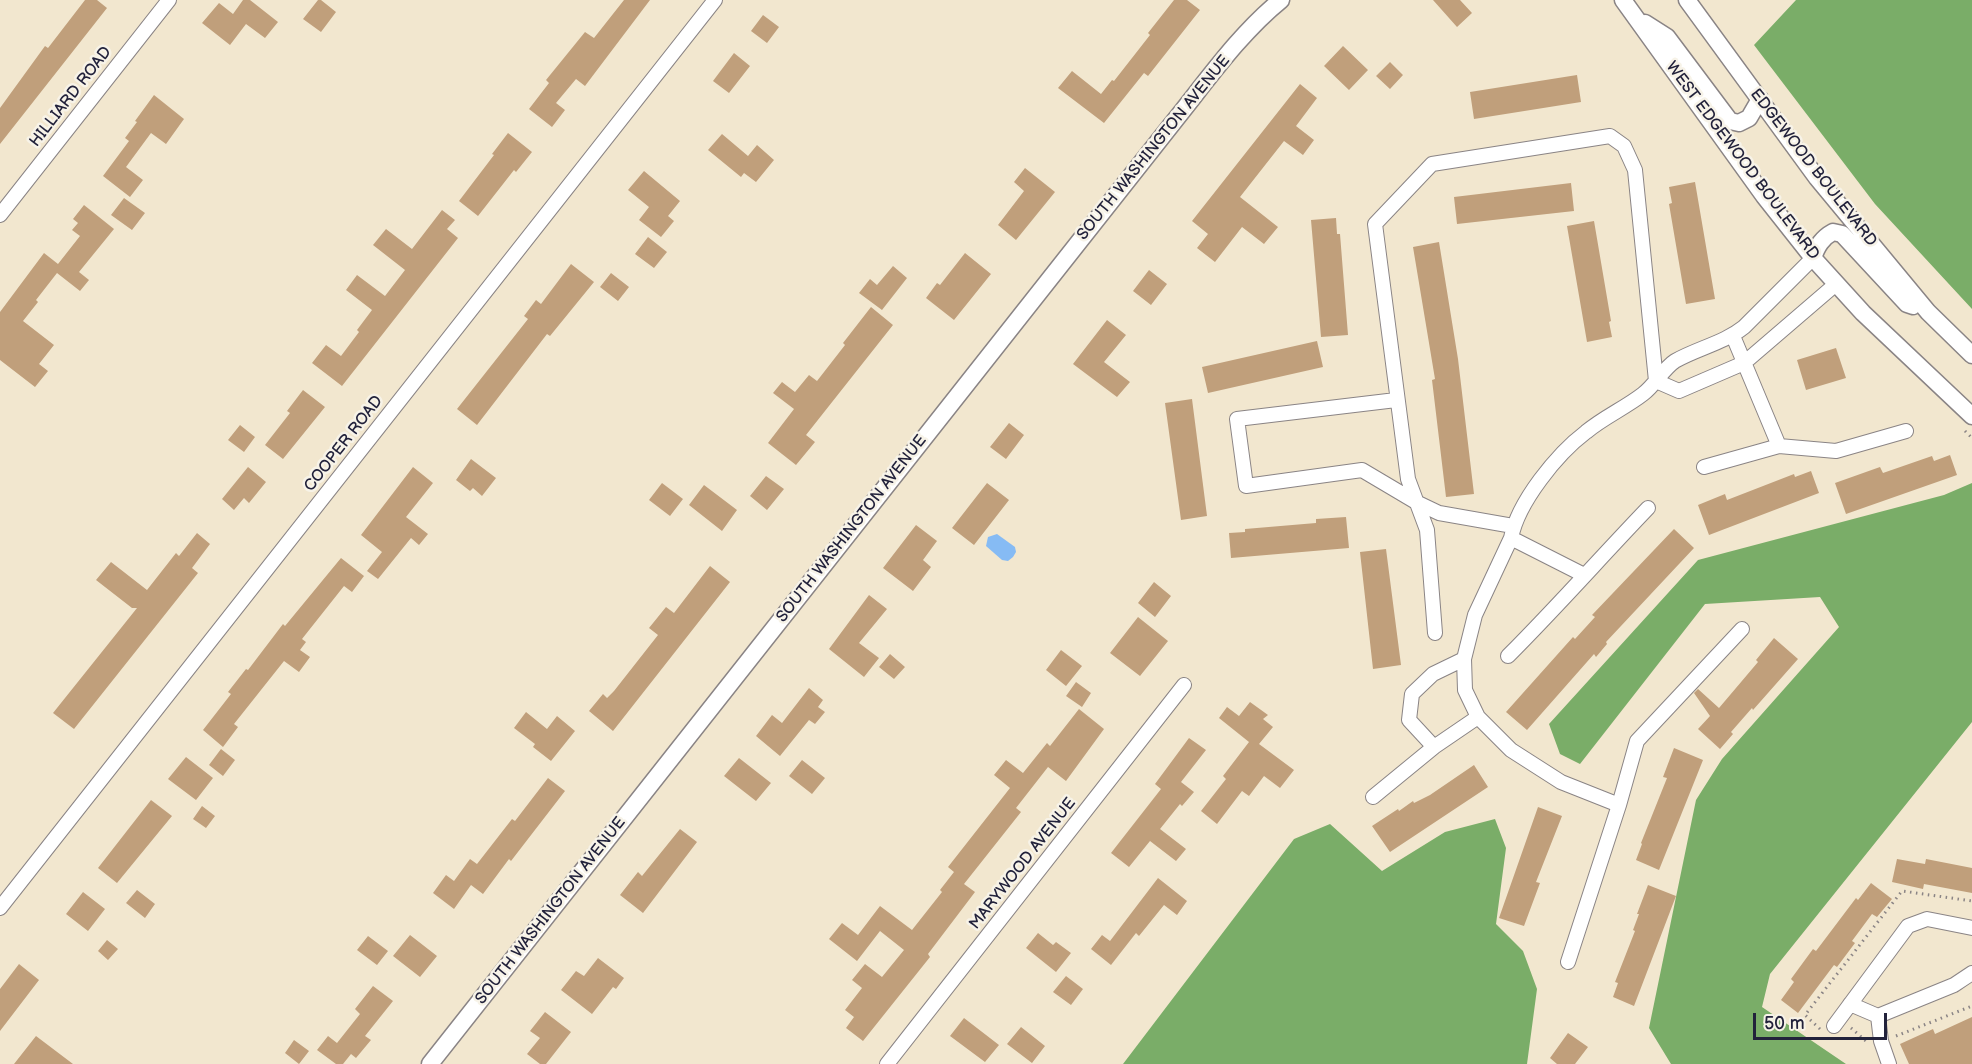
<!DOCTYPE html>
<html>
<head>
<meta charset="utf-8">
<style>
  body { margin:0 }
  #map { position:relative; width:1972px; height:1064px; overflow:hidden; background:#f2e7cf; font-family:"Balsamiq Sans",sans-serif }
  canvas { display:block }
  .scale { position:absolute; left:1753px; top:1013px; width:134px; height:27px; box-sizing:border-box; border:3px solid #22223b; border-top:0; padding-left:8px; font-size:18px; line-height:21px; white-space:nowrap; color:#22223b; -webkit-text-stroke:4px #f7f3e8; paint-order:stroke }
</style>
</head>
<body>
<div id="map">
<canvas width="1972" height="1064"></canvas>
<div class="scale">50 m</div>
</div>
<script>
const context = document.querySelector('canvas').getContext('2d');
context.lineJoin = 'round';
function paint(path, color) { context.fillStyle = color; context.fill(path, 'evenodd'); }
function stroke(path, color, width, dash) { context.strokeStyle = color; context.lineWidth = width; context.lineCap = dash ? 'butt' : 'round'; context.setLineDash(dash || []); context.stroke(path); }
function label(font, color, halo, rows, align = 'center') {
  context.font = font + ' "Balsamiq Sans",sans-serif'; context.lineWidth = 5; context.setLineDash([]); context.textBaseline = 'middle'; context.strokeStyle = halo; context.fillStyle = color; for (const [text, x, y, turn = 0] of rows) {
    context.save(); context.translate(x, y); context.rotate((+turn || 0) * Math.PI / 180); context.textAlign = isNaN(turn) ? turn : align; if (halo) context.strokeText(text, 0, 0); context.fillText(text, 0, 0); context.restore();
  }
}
paint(new Path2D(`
  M1796 0H1972V309L1875 204 1754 45Z
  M1972 483V722L1770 974 1762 1007 1846 1064H1671L1649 1028 1696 800 1722 759 1839 627 1820 597 1705 604 1580 764 1560 754 1549 724 1698 560 1944 495Z
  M1495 819 1506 848 1496 924 1523 951 1537 989 1527 1064H1123L1294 839 1330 824 1382 871 1445 832Z`), '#7aad68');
paint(new Path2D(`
  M997 534 1015 547 1016 552 1013 557 1008 561 1002 560 986 546 988 537Z`), '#86bbf4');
paint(new Path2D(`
  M85 0H97L107 8 0 144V108L45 46 48 48Z
  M243 0H250L278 22 265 38 246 24 230 45 202 23 219 3 233 14Z
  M318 0H321L336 12 321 32 303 19Z
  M624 0H650L585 86 576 79 556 103 565 110 552 127 529 109 549 83 546 80 585 32 594 38Z
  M1174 0H1187L1200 10 1148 76 1144 73 1104 123 1058 88 1072 71 1101 94 1112 80 1114 81 1150 35 1148 33Z
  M1433 0H1460L1472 13 1457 27Z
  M763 15 779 27 767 43 751 31Z
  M1343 46 1368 70 1349 90 1324 66Z
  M734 53 750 66 729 93 713 81Z
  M1390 62 1403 75 1390 89 1376 76Z
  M1577 75 1581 102 1474 119 1470 92Z
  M1300 84 1317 98 1296 126 1314 140 1303 155 1284 141 1240 197 1278 227 1264 244 1242 227 1215 262 1197 248 1208 234 1192 221Z
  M154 95 184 119 166 144 151 133 126 167 143 180 130 197 103 176 129 141 125 138 137 122 135 121Z
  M508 133 532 152 516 172 514 170 478 216 459 201 494 155 492 154Z
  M722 134 748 156 757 145 774 160 756 182 744 173 741 177 708 150Z
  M1025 168 1055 192 1016 240 998 225 1024 191 1014 182Z
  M644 171 680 201 668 216 674 221 661 237 639 220 649 207 628 190Z
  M1695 182 1715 299 1686 304 1669 204 1672 203 1669 187Z
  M1571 183 1574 211 1457 224 1454 197Z
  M124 198 145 213 132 230 111 215Z
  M84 205 114 229 79 272 89 280 80 291 57 273 36 300 38 302 23 321 54 345 39 364 48 371 35 387 0 360V312L44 253 58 264 80 236 72 230 78 223 73 219Z
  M442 210 455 220 447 229 458 238 342 386 312 363 326 345 341 356 359 332 357 330 372 310 346 290 357 275 385 296 405 270 373 245 386 229 412 249Z
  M1336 218 1337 234H1340L1348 335 1321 337 1311 220Z
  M1594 221 1611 321 1609 322 1612 337 1587 342 1567 226Z
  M648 237 667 252 654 268 635 254Z
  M1439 242 1458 359 1474 494 1446 497 1432 380 1435 379 1413 247Z
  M965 253 991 274 954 320 926 298 937 283 940 285Z
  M571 264 594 282 550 336 547 334 477 425 457 409 528 319 524 316 536 300 541 304Z
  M893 266 907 278 882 310 859 293 870 279 877 285Z
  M1149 270 1167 284 1151 305 1133 291Z
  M611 273 629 287 618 301 600 287Z
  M871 307 893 325 806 435 815 442 796 465 768 443 794 409 773 393 782 382 795 392 809 375 817 381 845 345 843 343Z
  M1107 320 1126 335 1104 362 1130 382 1117 397 1073 364Z
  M1317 341 1323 367 1208 393 1202 367Z
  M1836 348 1846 378 1806 390 1797 360Z
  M303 390 325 407 283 459 265 445 290 413 287 411Z
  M1192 399 1207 516 1181 520 1165 403Z
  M1009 423 1024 435 1006 459 990 447Z
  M240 425 255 437 244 452 228 440Z
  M1950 455 1957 475 1846 514 1835 483 1880 467 1883 473 1932 456 1934 461Z
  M471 459 496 478 482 496 473 488 470 491 456 480Z
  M248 467 266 482 249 503 244 498 234 510 222 499Z
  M413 467 433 483 406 517 428 534 419 545 411 538 378 579 367 571 382 552 361 535Z
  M1811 471 1819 493 1709 535 1698 505 1725 494 1727 500 1794 474 1795 477Z
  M766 476 784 489 767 510 750 496Z
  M662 483 683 499 670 516 649 500Z
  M987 483 1009 500 974 545 952 528Z
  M704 485 737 510 722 531 689 505Z
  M1346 517 1349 548 1231 558 1229 533 1245 532V529L1316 523V519Z
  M916 525 937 541 923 560 931 567 913 591 883 568Z
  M1674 529 1694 548 1606 642 1607 644 1596 657 1594 654 1527 730 1506 712 1573 637 1575 639 1595 617 1592 615Z
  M197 533 210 544 192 568 198 573 74 729 53 713 137 608H132L96 580 111 562 147 590 176 553 179 556Z
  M1386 549 1401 665 1373 669 1360 552Z
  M341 558 364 576 352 592 344 586 302 639 306 642 300 650 310 657 299 672 284 661 234 724 238 727 223 747 203 730 231 694 228 692 246 669 248 670 283 624 285 626Z
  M710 566 730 582 613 731 589 711 603 694 607 698 614 691 658 635 649 628 666 607 674 613Z
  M1154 582 1171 596 1155 617 1138 603Z
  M869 595 887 609 859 643 879 658 864 677 829 649Z
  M1138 617 1168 641 1140 676 1110 653Z
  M1774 638 1798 659 1753 710 1752 708 1731 732 1733 734 1720 749 1698 729 1710 716 1694 693 1698 689 1719 708 1758 662 1756 660Z
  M1061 650 1082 666 1066 686 1046 670Z
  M890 654 905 667 894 679 879 667Z
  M1076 682 1091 693 1082 707 1066 696Z
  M809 688 823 700 818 707 825 712 815 724 809 720 780 756 756 736 772 715 782 723Z
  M1250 702 1268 715 1263 719 1273 727 1259 744 1294 770 1280 788 1264 776 1249 796 1242 791 1217 824 1201 811 1226 779 1223 776 1249 742 1219 718 1227 707 1239 716Z
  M1079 709 1104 729 1066 781 1048 767 1016 808 1021 812 964 884 975 892 928 954 930 957 863 1041 846 1028 854 1017 845 1010 862 988 852 980 865 964 882 977 904 950 880 931 857 961 829 939 842 923 858 935 880 906 912 930 942 892 940 890 954 872 948 867 1010 788 994 775 1006 760 1023 773 1047 743 1050 746Z
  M526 712 547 729 557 716 575 731 551 761 533 747 535 744 514 728Z
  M1189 738 1206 750 1181 782 1194 792 1182 806 1180 804 1160 829 1186 849 1176 861 1150 841 1129 867 1111 853 1161 789 1155 784Z
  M1674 748 1703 760 1659 870 1636 860 1642 844 1641 843 1667 778 1663 777Z
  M221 749 235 760 223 776 209 765Z
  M186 757 213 778 196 800 168 779Z
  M739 758 771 783 756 801 724 776Z
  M802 760 825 778 812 794 789 776Z
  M1474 765 1488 787 1390 852 1372 826 1398 809 1399 811 1413 801 1414 803 1430 795Z
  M548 778 565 791 511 861 509 859 483 894 471 885 454 909 433 893 446 875 454 881 470 859 477 864 512 819 515 821Z
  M151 800 172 816 117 883 98 868Z
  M202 806 215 816 206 828 193 819Z
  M1538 807 1562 816 1536 882 1540 883 1524 926 1499 918Z
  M680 829 697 842 643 913 620 895 638 872 642 876Z
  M1897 859 1925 864 1926 859 1972 868V893L1924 884 1923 889 1892 882Z
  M1158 878 1187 901 1177 915 1164 905 1139 936 1136 933 1111 965 1091 949 1102 935 1110 941Z
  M1871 883 1892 899 1877 917 1872 914 1852 941 1855 943 1837 967 1834 965 1798 1013 1781 1000 1794 982 1791 979 1813 949 1816 951 1856 898 1858 900Z
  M1648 885 1676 896 1634 1006 1613 997 1618 983 1615 982 1635 931 1633 930 1639 914H1637Z
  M137 890 155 904 145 918 126 903Z
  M83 892 105 909 88 931 66 914Z
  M1038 933 1053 945 1056 942 1071 953 1056 972 1026 948Z
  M410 935 437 956 420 977 393 956Z
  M368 936 388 951 377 965 357 950Z
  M107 940 118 949 108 960 98 951Z
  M598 958 624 978 616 989 613 987 592 1014 561 990 576 971 584 976Z
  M19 964 39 980 0 1031V989Z
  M1066 976 1083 989 1071 1005 1053 992Z
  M373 986 393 1001 365 1036 371 1040 356 1058 351 1054 343 1064H336L317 1050 328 1036 337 1043 360 1014 355 1009Z
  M545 1012 571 1032 546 1064H540L527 1054 540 1038 530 1031Z
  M1972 1017V1064H1909L1900 1044 1933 1029 1935 1034Z
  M964 1018 999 1045 985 1062 950 1036Z
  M1021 1027 1045 1046 1032 1063 1007 1044Z
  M1568 1033 1588 1047 1575 1064H1557L1550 1058Z
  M36 1036 73 1064H14Z
  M294 1040 309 1051 299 1064 285 1053Z`), '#c09f7b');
const minor = new Path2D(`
  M0 215 169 0
  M1733 336 1779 446
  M1656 381 1679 391 1744 363 1836 284
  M1396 400 1237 419 1246 486 1362 470 1416 502 1439 513 1513 526
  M1704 467 1779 446 1836 451 1906 431
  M1511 538 1584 575
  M1435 633 1427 530 1408 479 1375 224 1432 164 1610 136 1624 146 1635 170 1656 381
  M1508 656C1556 608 1601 557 1648 508
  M1434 747 1409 720 1412 694 1433 674 1464 659
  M1373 797 1434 747 1478 717
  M1619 805 1561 782 1511 750 1478 717 1465 690 1464 659 1475 615 1511 538C1518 502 1557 454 1586 432 1604 417 1625 408 1643 394 1655 385 1663 369 1675 361 1698 348 1724 343 1744 327L1813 258
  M0 908 715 0
  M1568 962 1619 805 1637 741 1742 629
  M1850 1004 1878 1016 1954 985 1972 973
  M1878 1016 1881 1041 1889 1064
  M1834 1026 1908 926 1927 919 1972 928
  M887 1064 1184 685`);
const tertiary = new Path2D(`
  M1623 0 1764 196 1813 258 1863 313 1972 416
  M1687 0 1817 178 1928 312 1972 355
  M1645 23 1667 37 1730 121 1739 123 1749 118 1760 99
  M1813 258C1817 246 1822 238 1833 232L1842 234 1907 304 1913 306
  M430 1064 1172 124C1206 82 1239 34 1281 0`);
stroke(minor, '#8a8485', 16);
stroke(tertiary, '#8a8485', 19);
stroke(new Path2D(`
  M1965 431 1972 438
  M1851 1028 1866 1041
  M1820 1029 1805 1015 1902 891 1972 901
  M1896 1036 1972 1006`), '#8a8485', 3, [1.5, 4.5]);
stroke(minor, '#fff', 14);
stroke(tertiary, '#fff', 16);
label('16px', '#22223b', '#f7f3e8', [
  ["HILLIARD ROAD",71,97,-52],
  ["SOUTH WASHINGTON AVENUE",1154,148,-51],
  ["WEST EDGEWOOD BOULEVARD",1742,161,53],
  ["EDGEWOOD BOULEVARD",1813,168,52],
  ["COOPER ROAD",344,444,-52],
  ["SOUTH WASHINGTON AVENUE",852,529,-52],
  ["MARYWOOD AVENUE",1023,864,-52],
  ["SOUTH WASHINGTON AVENUE",551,911,-52]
]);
</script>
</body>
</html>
